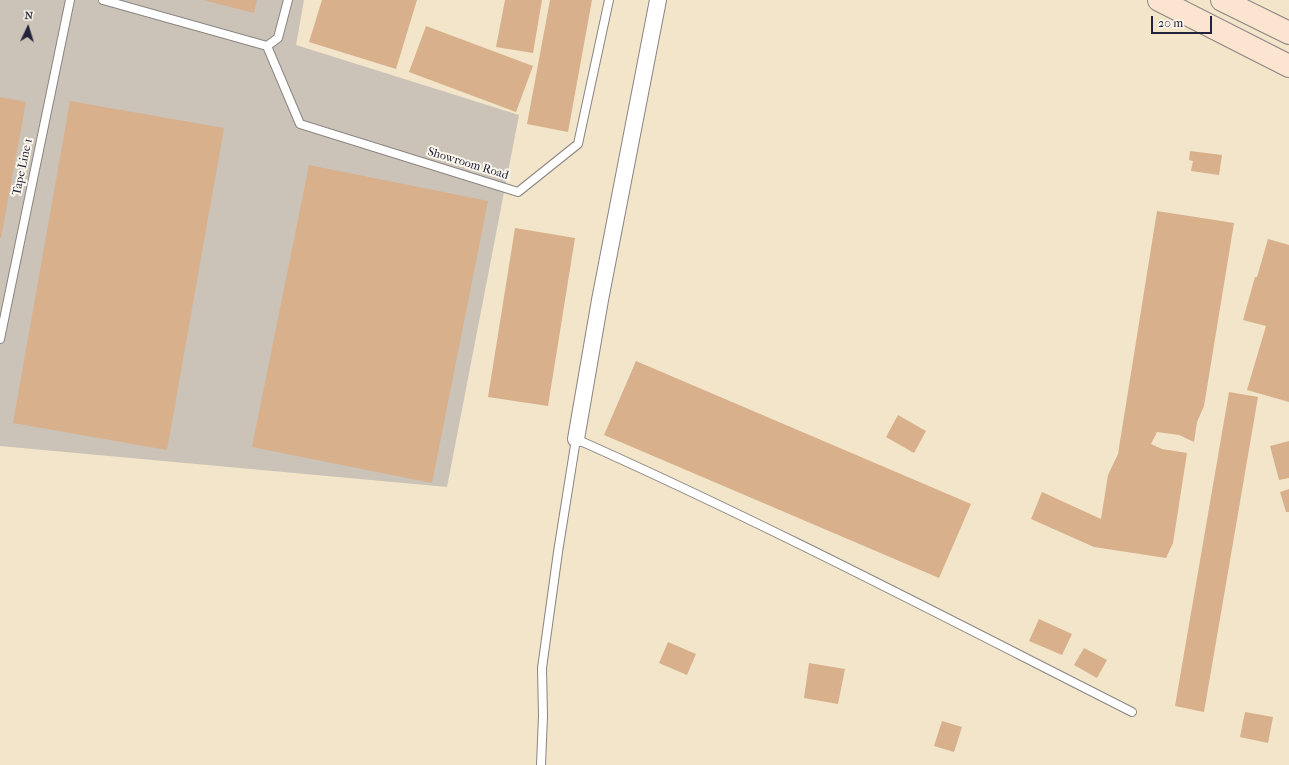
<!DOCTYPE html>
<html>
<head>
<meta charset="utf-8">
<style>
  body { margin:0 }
  #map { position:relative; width:1289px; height:765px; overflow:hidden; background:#f2e5ca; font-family:"IM FELL French Canon",serif }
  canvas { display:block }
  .north { position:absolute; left:8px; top:8px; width:40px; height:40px; -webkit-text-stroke:3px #fbf7ec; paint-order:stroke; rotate:4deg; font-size:11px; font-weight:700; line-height:16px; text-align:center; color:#22223b }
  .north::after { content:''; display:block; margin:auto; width:14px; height:18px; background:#22223b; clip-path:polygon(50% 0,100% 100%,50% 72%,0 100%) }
  .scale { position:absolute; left:1151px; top:16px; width:61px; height:18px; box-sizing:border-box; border:2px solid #22223b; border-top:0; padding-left:5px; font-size:12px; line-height:14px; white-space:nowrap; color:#22223b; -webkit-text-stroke:3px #fbf7ec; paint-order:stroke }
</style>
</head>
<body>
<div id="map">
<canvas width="1289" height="765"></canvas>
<div class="north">N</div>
<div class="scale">20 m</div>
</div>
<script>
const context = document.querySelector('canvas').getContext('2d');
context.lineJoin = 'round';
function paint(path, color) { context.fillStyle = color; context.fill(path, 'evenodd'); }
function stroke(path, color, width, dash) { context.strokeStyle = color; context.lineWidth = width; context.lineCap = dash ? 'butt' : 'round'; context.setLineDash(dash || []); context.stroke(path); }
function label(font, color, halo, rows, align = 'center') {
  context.font = font + ' "IM FELL French Canon",serif'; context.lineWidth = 4; context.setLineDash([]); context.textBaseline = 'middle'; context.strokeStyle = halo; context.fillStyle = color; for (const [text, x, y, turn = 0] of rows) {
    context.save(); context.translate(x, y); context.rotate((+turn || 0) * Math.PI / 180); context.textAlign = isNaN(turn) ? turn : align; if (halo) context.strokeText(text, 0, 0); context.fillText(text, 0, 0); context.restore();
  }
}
paint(new Path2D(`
  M0 0H304L296 45 519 115 447 487 0 446Z`), '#cbc3b8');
paint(new Path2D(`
  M203 0H257L254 13Z
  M322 0H417L396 69 309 42Z
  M505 0H542L533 53 496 47Z
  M550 0H592L568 132 527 124Z
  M426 26 533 66 516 112 409 72Z
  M0 97 26 102 1 238H0Z
  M70 101 224 128 167 450 13 423Z
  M1190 151 1222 155 1219 175 1191 171 1193 161 1189 160Z
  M309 165 488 201 432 483 252 447Z
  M1157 211 1234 223 1204 406 1197 422 1194 442 1179 435 1157 432 1151 444 1162 449 1187 453 1173 543 1166 558 1094 547 1031 519 1042 492 1101 519 1108 475 1118 454Z
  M515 228 575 238 548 406 488 397Z
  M1268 239 1289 245V402L1247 390 1266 326 1243 320 1255 277H1257Z
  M636 361 971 504 939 578 604 435Z
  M1229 392 1258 397 1204 712 1175 706Z
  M898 415 926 431 914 453 886 437Z
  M1289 441V478L1279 480 1270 446Z
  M1289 489V512H1286L1280 492Z
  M1039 619 1072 634 1062 655 1029 641Z
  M668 642 696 654 687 675 659 663Z
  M1084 648 1107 660 1097 678 1074 665Z
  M809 663 845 669 838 704 804 698Z
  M1245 712 1273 717 1268 743 1240 737Z
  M942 721 962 727 954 752 934 746Z`), '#d8b08b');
const service = new Path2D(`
  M103 0 267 46
  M267 46 300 124 518 192 578 144 609 0
  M267 46 278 38 288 0
  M0 339 70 0
  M541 765 543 716 542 668 558 552 576 439C765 523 948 619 1132 712`);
const minor = new Path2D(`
  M576 439 600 300 658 0`);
const secondary = new Path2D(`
  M1159 0 1289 66
  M1222 0 1289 33`);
stroke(service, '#8a8482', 10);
stroke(minor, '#8a8482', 18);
stroke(secondary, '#8a8482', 24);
stroke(service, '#fff', 8);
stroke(minor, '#fff', 16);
stroke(secondary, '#fce5d0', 22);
label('12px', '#22223b', '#fbf7ec', [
  ["Showroom Road",468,164,17],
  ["Tape Line 1",23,167,-78]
]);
</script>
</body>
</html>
